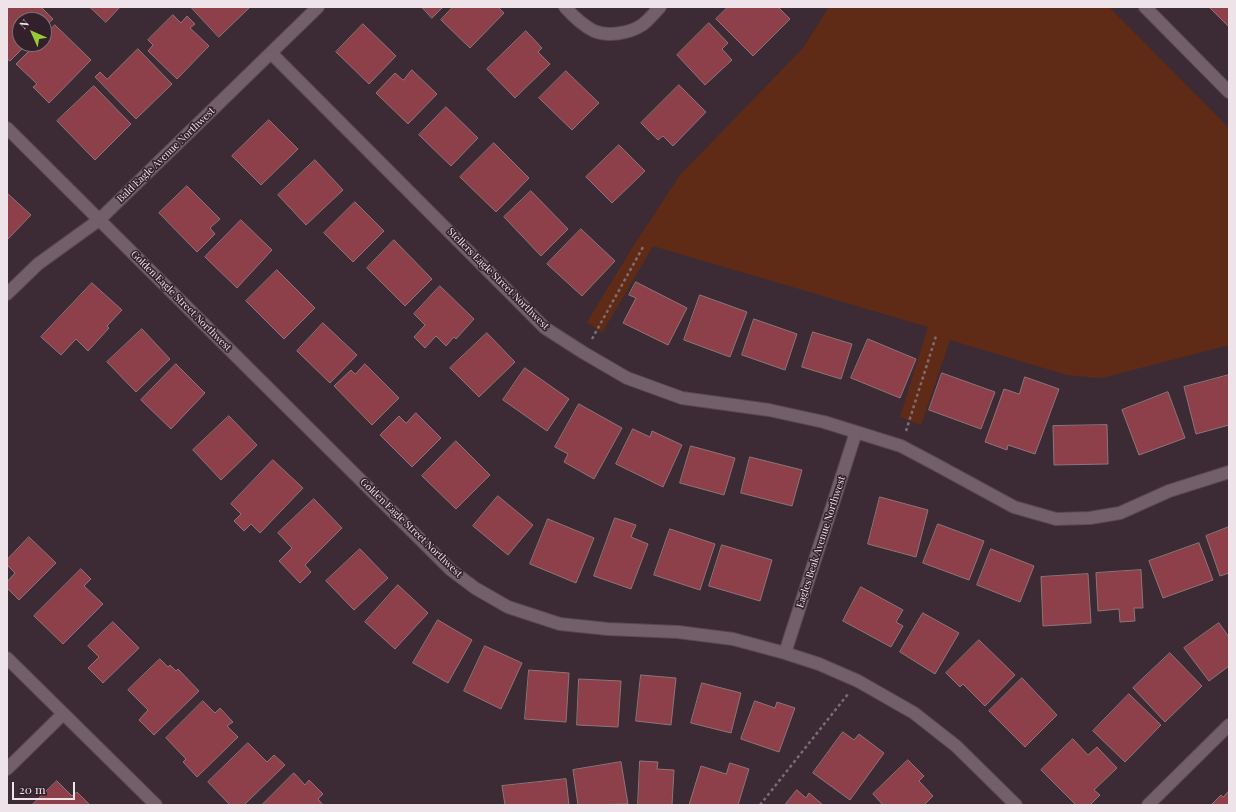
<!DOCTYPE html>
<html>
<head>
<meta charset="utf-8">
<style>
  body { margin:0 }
  #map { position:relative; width:1236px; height:812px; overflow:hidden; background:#3c2b34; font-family:"Playfair Display",serif }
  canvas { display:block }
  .frame { position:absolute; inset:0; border:8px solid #eee3e9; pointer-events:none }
  .north { position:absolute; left:12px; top:12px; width:40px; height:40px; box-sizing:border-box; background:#32212a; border:1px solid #7d6f76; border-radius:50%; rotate:315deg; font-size:11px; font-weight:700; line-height:16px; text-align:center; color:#eee3e9 }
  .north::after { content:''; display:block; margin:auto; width:14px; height:18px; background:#97cc38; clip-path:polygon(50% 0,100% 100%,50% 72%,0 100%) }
  .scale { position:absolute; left:12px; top:782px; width:63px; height:18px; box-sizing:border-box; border:2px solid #eee3e9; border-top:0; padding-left:5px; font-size:12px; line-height:14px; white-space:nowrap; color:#eee3e9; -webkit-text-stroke:3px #32212a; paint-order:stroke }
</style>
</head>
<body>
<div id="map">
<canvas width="1236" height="812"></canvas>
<div class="frame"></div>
<div class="north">N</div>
<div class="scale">20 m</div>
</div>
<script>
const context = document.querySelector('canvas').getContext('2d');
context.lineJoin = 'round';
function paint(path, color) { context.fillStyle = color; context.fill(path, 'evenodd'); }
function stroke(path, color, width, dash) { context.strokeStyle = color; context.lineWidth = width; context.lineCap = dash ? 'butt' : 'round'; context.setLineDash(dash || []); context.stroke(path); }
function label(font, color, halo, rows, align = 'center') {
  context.font = font + ' "Playfair Display",serif'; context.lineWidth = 3; context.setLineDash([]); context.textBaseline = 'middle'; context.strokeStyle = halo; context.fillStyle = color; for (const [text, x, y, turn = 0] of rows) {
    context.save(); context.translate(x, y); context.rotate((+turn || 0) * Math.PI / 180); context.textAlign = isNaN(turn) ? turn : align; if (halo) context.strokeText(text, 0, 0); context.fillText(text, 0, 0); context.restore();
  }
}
paint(new Path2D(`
  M829 7H1109L1229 128V345L1102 378 1067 375 950 340 921 425 900 417 928 327 653 246 602 333 587 322 636 242 680 175 803 48Z`), '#602b16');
const building = new Path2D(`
  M7 7H41L53 19 44 28V20H20V44H27L10 61 7 59Z
  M90 7H120L106 22Z
  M191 7H250L219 37Z
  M422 7H443L432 18Z
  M453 7H498L504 13 470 48 441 20Z
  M728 7H778L790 19 753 56 716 19Z
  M1211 7H1229V27L1210 8Z
  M173 15 181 23 187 16 195 24 190 28 209 46 177 79 148 51 153 45 148 40Z
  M709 23 728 43 722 49 732 60 705 85 677 55Z
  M363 24 396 56 369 84 336 52Z
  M55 25 91 60 49 103 33 87 37 84 16 64 36 44H44V36Z
  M526 31 542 48 538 52 550 64 515 98 487 69Z
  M138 49 172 84 136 119 95 77 100 72 107 79Z
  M412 70 437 94 408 124 376 93 395 73 403 80Z
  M566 71 599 103 572 130 539 98Z
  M679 85 706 112 673 146 663 136 658 140 641 123Z
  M94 86 131 124 95 160 57 121Z
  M446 107 478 138 451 166 419 135Z
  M269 120 298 149 261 185 232 156Z
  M494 143 529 178 496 212 460 177Z
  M619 145 645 171 612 203 586 177Z
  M315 160 343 190 306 225 278 195Z
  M187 186 220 219 210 228 215 234 197 252 159 213Z
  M531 191 568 229 541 256 504 217Z
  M7 193 31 215 7 240Z
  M355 202 384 231 353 262 324 233Z
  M241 220 272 250 237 288 205 257Z
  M581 229 615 261 582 296 547 264Z
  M394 240 432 279 405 306 367 268Z
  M277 270 315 308 284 339 246 301Z
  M636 282 687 308 668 345 623 323 636 298 629 295Z
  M92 283 122 310 107 326 109 328 88 351 76 339 61 355 41 337Z
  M440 286 474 319 456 339 454 337 446 346 436 336 425 348 414 337 425 325 414 314Z
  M700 295 747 312 730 357 684 340Z
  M754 319 797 334 785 370 742 355Z
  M323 323 357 355 330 383 297 351Z
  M142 329 170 359 136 392 107 362Z
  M813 332 852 344 841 379 802 367Z
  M487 333 515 362 479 397 450 368Z
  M868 339 916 359 900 398 851 378Z
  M176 364 205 393 171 429 141 400Z
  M365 364 399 398 372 425 334 386 351 370 355 374Z
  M525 368 569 399 547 431 503 400Z
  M942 373 995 392 981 429 929 410Z
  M1229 375V425L1196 434 1184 387Z
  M1025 377 1059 389 1035 454 1008 445 1007 450 985 442 1004 389 1019 394Z
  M1168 392 1185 438 1139 455 1122 410Z
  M579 404 622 428 594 479 564 462 568 454 555 447Z
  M416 413 441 438 412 467 380 435 399 416 406 423Z
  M229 416 257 445 221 480 193 450Z
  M1107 425 1108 464 1054 465 1053 426Z
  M633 429 650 437 652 431 682 445 663 487 616 464Z
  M456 441 490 475 456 509 422 476Z
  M691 446 735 458 724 495 680 483Z
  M750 457 802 470 792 506 741 493Z
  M273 460 303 488 260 533 251 524 244 531 234 521 241 514 231 504Z
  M498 496 533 525 508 555 473 526Z
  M880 497 928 510 916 557 868 544Z
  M314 499 342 528 305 565 311 572 300 583 279 561 292 548 278 533Z
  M615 518 636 525 631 537 648 544 631 589 594 576Z
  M548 519 594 538 576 583 530 564Z
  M938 524 984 541 969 580 923 563Z
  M1229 527V573L1220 576 1206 536Z
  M670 529 715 544 700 590 654 575Z
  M29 537 56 563 19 600 7 588V582L15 573 7 565V560Z
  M1199 543 1213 580 1163 598 1149 561Z
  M722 545 772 560 760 601 709 586Z
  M360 549 388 578 354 610 326 581Z
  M991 549 1034 566 1020 602 977 585Z
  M81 569 91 579 84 586 103 604 63 644 34 616Z
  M1141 570 1143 608H1134L1135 621 1120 622 1119 609 1098 611 1096 573Z
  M1088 574 1091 623 1043 626 1041 577Z
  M398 585 428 613 395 649 365 622Z
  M861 587 903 610 896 622 903 626 891 647 843 621Z
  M923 613 959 633 935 674 900 652Z
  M438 620 472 640 448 683 413 663Z
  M113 622 139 648 103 683 88 668 99 657 88 646Z
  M1219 623 1229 637V666L1209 681 1184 648Z
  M979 640 1015 675 985 706 963 684 960 687 946 673Z
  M485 646 522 663 501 709 464 691Z
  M1170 653 1202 686 1165 722 1133 688Z
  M160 659 168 667 170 665 176 671 178 669 199 691 154 735 139 720 148 710 128 690Z
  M529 670 569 673 566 722 525 719Z
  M641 675 676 678 671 725 636 721Z
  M1022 678 1057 715 1025 747 989 711Z
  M579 679 621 681 618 727 577 725Z
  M702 683 741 693 731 733 691 723Z
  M1129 694 1161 725 1125 762 1093 731Z
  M203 701 215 713 220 708 233 722 227 726 238 737 197 777 183 762 186 759 166 738Z
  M755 701 775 708 777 702 795 708 779 752 741 739Z
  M843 732 854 740 859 734 884 753 850 800 813 773Z
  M1073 739 1088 755 1097 747 1117 768 1094 790 1100 795 1090 805H1076L1041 770Z
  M248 743 267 762 274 755 285 765 244 805H230L208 782Z
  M908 760 924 776 919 781 933 796 924 805H883L873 794Z
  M640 761 658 762 657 769 674 770 672 805H638Z
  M621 762 628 804 578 805 573 770Z
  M730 763 749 769 738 805H689L701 766 726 774Z
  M294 773 305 785 309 780 323 794 318 799 323 805H262Z
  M566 779 569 805H505L502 786Z
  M57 781 72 796 77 792 90 805H32Z
  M797 790 806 798 809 793 823 805H785Z
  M1229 791V805H1211L1221 795 1223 797Z`);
paint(building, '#8e404a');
stroke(building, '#8d7577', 1);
const minor = new Path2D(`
  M565 7C573 16 582 25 594 31 608 37 630 33 642 25 649 20 654 13 660 7
  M1145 7 1229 92
  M271 53 545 328 584 353 627 378 682 398 769 410 824 422 901 446 935 464 1014 507 1056 519 1090 518 1120 513 1169 491 1229 472
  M7 128 451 570 475 588 508 607 560 624 608 629 678 632 733 639 785 653 819 664 858 681 914 713 956 746 1016 805
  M7 294 38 264 99 220 318 7
  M785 653 856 432
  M7 658 156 805
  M7 769 63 714
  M1148 805 1229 725`);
stroke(minor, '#584951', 14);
stroke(new Path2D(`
  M592 339 643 247
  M906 431 936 336
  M760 805 848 694`), '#7c6d75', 2.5, [3, 3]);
stroke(minor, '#735f69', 12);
label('10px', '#eee3e9', '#32212a', [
  ["Bald Eagle Avenue Northwest",166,155,-44],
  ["Stellers Eagle Street Northwest",498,279,45],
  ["Golden Eagle Street Northwest",181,301,45],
  ["Golden Eagle Street Northwest",411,528,44],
  ["Eagles Beak Avenue Northwest",821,542,-72]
]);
</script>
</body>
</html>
